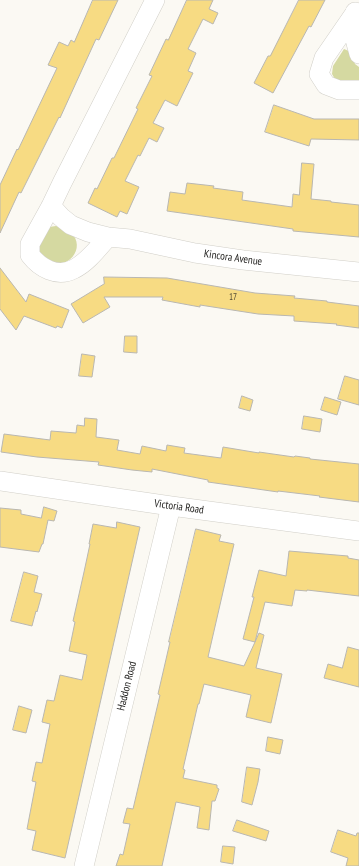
<!DOCTYPE html>
<html>
<head>
<meta charset="utf-8">
<style>
  body { margin:0 }
  canvas { display:block; background:#fbf9f3 }
</style>
</head>
<body>
<canvas width="359" height="866"></canvas>
<script>
const context = document.querySelector('canvas').getContext('2d');
context.lineJoin = 'round';
function paint(path, color) { context.fillStyle = color; context.fill(path, 'evenodd'); }
function stroke(path, color, width, dash) { context.strokeStyle = color; context.lineWidth = width; context.lineCap = dash ? 'butt' : 'round'; context.setLineDash(dash || []); context.stroke(path); }
function label(font, color, halo, rows, align = 'center') {
  context.font = font + ' "PT Sans Narrow",sans-serif'; context.lineWidth = 3.5; context.setLineDash([]); context.textBaseline = 'middle'; context.strokeStyle = halo; context.fillStyle = color; for (const [text, x, y, turn = 0] of rows) {
    context.save(); context.translate(x, y); context.rotate((+turn || 0) * Math.PI / 180); context.textAlign = isNaN(turn) ? turn : align; if (halo) context.strokeText(text, 0, 0); context.fillText(text, 0, 0); context.restore();
  }
}
paint(new Path2D(`
  M344 49 351 52 355 64 359 67V81H336L332 74 333 66Z
  M56 226C83 230 84 259 58 265L39 254V239L49 227Z`), '#d5d9a1');
const building = new Path2D(`
  M93 0H118L99 40 96 39 60 118 59 117 21 193 19 192 0 233V185L17 149 18 150 57 68 48 65 59 42 68 46 71 40 74 42Z
  M187 0H213L209 9 218 13 213 24 203 19 188 49 196 53 188 71 193 73 177 106 165 100 153 123 164 128 157 142 149 138 140 156 138 155 125 181 139 187 127 214 120 211 117 217 88 203 95 188 97 189 112 158H114L138 109 136 108 152 76 149 75 166 39 168 40Z
  M299 0H325L311 27 309 26 273 93 254 83 268 56H270Z
  M274 105 314 119H359V140L311 139 309 146 265 132Z
  M302 163 314 164 311 199 331 201V202L359 205V237L293 231V229L167 211 170 192 185 194 187 183 214 186 213 188 243 192 242 200 292 207 293 194 299 195Z
  M0 268 26 302 29 294 69 310 62 328 57 326 56 328 24 316 16 330 0 309Z
  M104 277 167 278 255 293 295 296 294 298 327 301V302L359 306V328L336 325 337 324 294 321V316L258 314 200 305V307L162 300 163 297H104L110 307 83 323 71 304 104 284Z
  M125 336H137V353L124 352Z
  M82 354 95 356 92 377 79 376Z
  M345 376 359 380V405L338 399Z
  M242 396 253 400 250 411 239 408Z
  M325 397 341 402 337 415 321 410Z
  M304 416 322 419 320 432 302 429Z
  M85 418 97 419 96 437 119 440 117 450 140 454 142 446 166 451 167 445 185 448 184 453 221 458 223 447 259 453V452L294 457 295 456 310 458V459L359 464V502L319 497 320 496 278 491V492L208 482V480L152 469V472L132 470 98 465 99 462 37 457 1 452 4 434 50 440 51 431 76 433 77 425 84 426Z
  M44 507 57 511 54 521 48 520 43 544H42L39 552 0 547V508L21 510V514L41 518Z
  M117 522 140 527 65 858 32 850 36 831 27 829 36 782 32 781 36 762 42 763 50 724 42 722 47 700 54 701 60 675 82 680 87 655 69 651 75 622 73 621 84 572 90 544H89L93 524 116 528Z
  M196 529 221 535 219 541 234 544 208 657 244 666 255 642 243 639 254 597H252L259 570 286 576 289 551 348 556V558L359 560V596L307 590V591L295 590 292 606 265 602 255 642 259 633 264 635 256 668 282 674 271 723 246 717 251 695 204 684 199 704H198L183 769 185 770 183 778 217 785V788L219 789 215 801H212L209 830 197 828 200 807 176 802 162 866H116L120 854 123 855 130 824 123 823 127 808 133 809 160 695 158 694 170 642H169Z
  M24 572 38 576 34 592 42 594 37 612 36 611 32 626 11 621Z
  M348 647 359 650V687L324 678 328 664 342 668Z
  M19 706 32 710 26 733 13 730Z
  M268 737 283 740 280 754 266 751Z
  M247 767 260 769 258 782 252 805 242 802Z
  M237 820 269 831 266 841 233 831Z
  M338 830 356 836 357 833H359V866H346L348 858 331 852Z
  M223 846 235 847 233 864 221 862Z`);
paint(building, '#f7db83');
stroke(building, '#b9b7b1', 1);
const minor = new Path2D(`
  M355 12 353 32 359 54
  M355 13 324 58 319 74 326 85 339 90H359
  M51 206 61 217 71 225 88 232 108 237 130 239 195 253 243 260 359 272
  M108 237C98 248 88 262 74 269 57 278 40 268 30 255V244L51 206 62 183 155 0
  M0 481 171 506 359 531
  M84 866 171 506`);
stroke(minor, '#d1cfc8', 20);
stroke(minor, '#fff', 19);
label('9px', '#554d36', null, [
  ["17",233,297]
]);
label('11px', '#1f1e1c', '#fff', [
  ["Kincora Avenue",233,258,8],
  ["Victoria Road",179,507,8],
  ["Haddon Road",127,686,-76]
]);
</script>
</body>
</html>
